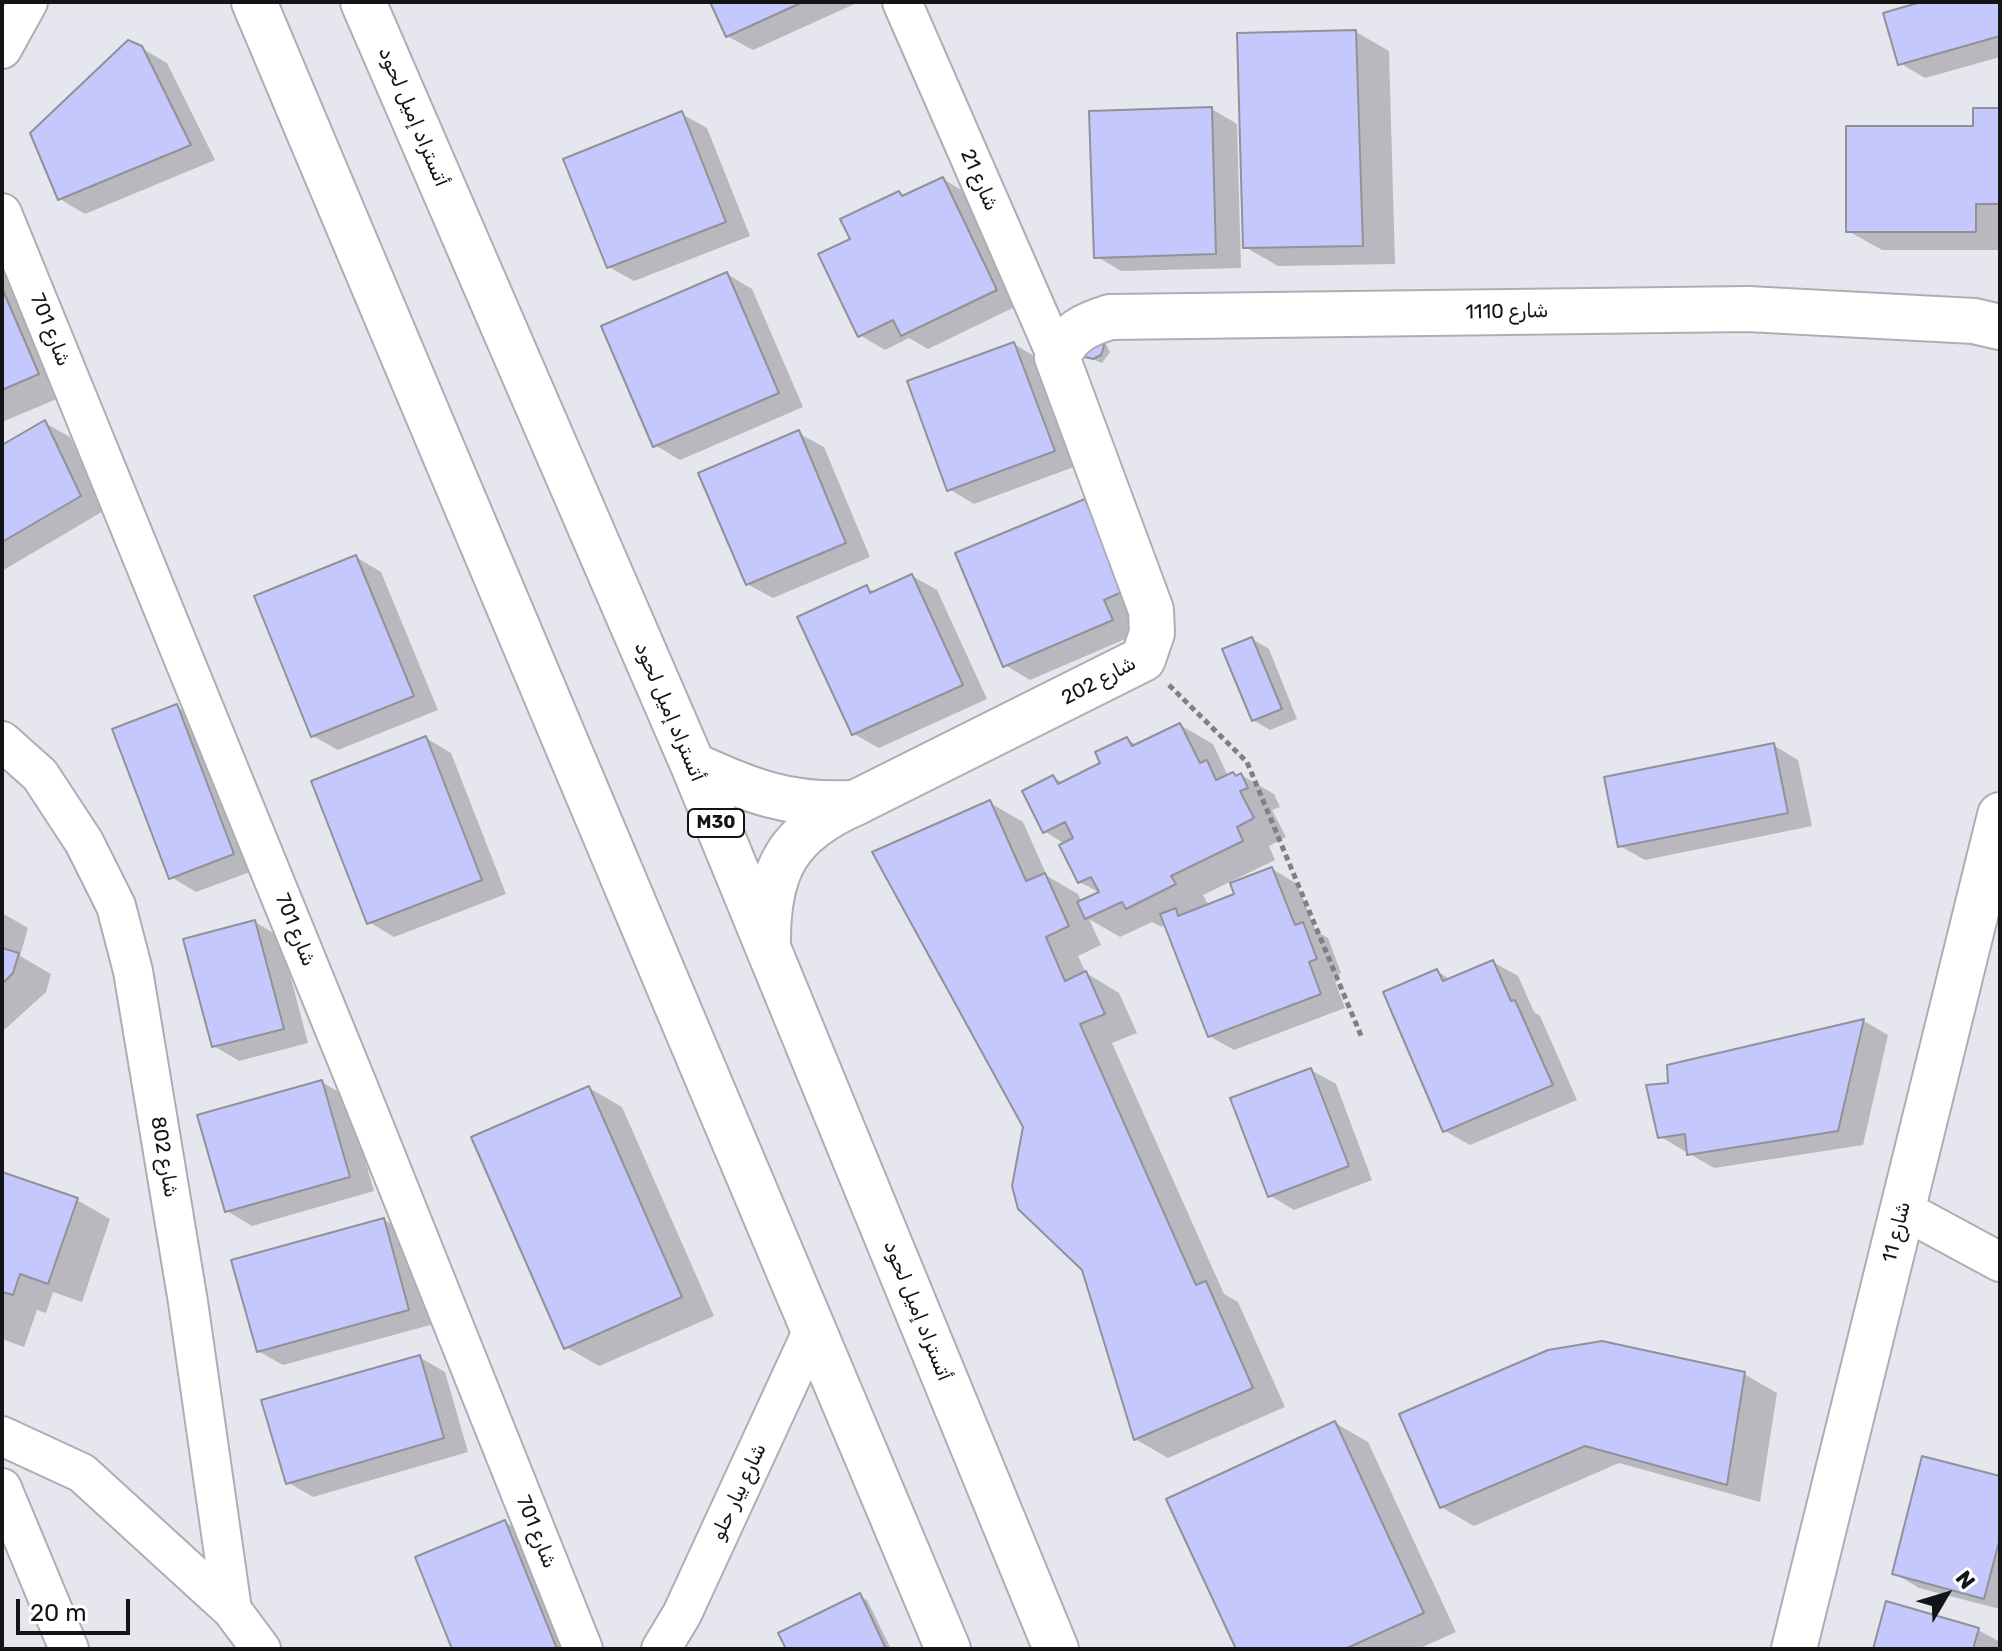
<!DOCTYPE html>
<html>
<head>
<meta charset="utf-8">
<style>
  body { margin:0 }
  #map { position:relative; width:2002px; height:1651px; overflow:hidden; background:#e6e7ee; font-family:Rubik,sans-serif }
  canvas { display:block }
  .frame { position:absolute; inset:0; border:4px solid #131416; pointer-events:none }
  .north { position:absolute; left:1906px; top:1555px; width:80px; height:80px; -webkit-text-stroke:6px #fff; paint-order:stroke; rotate:52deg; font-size:22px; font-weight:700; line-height:32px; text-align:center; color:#131416 }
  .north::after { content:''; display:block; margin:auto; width:28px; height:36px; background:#131416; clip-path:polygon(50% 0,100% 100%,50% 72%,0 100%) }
  .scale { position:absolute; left:16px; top:1599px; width:114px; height:36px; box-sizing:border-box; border:4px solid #131416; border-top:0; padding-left:10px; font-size:24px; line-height:28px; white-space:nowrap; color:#131416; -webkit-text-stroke:6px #fff; paint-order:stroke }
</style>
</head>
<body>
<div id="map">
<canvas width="2002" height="1651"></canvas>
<div class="frame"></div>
<div class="north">N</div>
<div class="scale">20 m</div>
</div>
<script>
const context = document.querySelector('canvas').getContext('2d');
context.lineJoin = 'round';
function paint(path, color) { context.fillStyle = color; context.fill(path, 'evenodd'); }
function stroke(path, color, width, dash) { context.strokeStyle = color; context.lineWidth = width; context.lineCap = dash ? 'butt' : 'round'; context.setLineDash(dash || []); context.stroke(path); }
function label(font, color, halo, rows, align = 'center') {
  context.font = font + ' Rubik,Cairo,sans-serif'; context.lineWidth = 7; context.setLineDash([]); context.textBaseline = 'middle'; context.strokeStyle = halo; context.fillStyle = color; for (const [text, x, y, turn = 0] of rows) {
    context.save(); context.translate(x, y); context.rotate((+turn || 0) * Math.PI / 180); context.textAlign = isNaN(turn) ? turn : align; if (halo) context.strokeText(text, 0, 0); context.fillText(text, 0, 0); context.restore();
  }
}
paint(new Path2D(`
  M712 2H859L753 50 727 36Z
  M1924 2H2000V57L1925 78 1900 63Z
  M1356 32 1389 51 1395 264 1278 266 1245 247Z
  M141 48 167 63 215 160 85 214 60 199Z
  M1212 109 1237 124 1241 268 1121 271 1096 256Z
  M2000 110V250H1882L1848 231Z
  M682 114 707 128 750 236 634 281 609 267Z
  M943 179 968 194 1021 304 928 349 909 338 885 350 860 335 853 240 899 193 906 197Z
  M2 231 71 393 2 422Z
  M727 274 752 289 803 407 680 460 655 445Z
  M1105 342 1110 352 1102 363 1082 355 1078 344Z
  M1014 344 1039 359 1079 465 974 504 949 489Z
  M45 423 70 437 105 510 2 571V448Z
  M798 433 824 447 870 557 773 598 747 584Z
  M1085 501 1110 515 1148 605 1128 614 1137 634 1030 680 1005 665Z
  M356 557 381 572 438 710 338 750 313 736Z
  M912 576 937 590 987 699 879 748 854 734 866 587 876 593Z
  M1252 639 1269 649 1297 719 1270 730 1253 720Z
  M177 707 202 721 258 869 196 892 171 877Z
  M1180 725 1213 744 1227 774 1241 775 1274 794 1280 807 1272 810 1286 837 1269 846 1275 860 1203 895 1209 906 1236 895 1272 869 1297 884 1316 931 1328 938 1341 973 1333 976 1345 1008 1234 1050 1209 1036 1166 924 1161 927 1152 922 1120 937 1089 919 1101 945 1078 956 1086 973 1119 993 1137 1033 1112 1043 1224 1294 1238 1302 1285 1407 1168 1458 1135 1439 1084 1269 1025 1127 990 803 1023 822 1047 876 1078 894 1082 902 1100 893 1080 882 1065 844 1044 831 1053 777 1063 783 1103 764 1127 739 1138 746Z
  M426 738 451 753 506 894 394 937 369 922Z
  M1773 745 1798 760 1812 826 1645 860 1620 846Z
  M2 909V913L28 928 20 956 51 974 46 992 2 1032Z
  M255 922 280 937 308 1043 239 1061 214 1046Z
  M1493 962 1518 976 1534 1012 1540 1016 1577 1100 1470 1145 1445 1131 1437 971 1451 980Z
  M1864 1021 1888 1035 1863 1145 1714 1168 1659 1136 1670 1085 1669 1067Z
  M1311 1070 1336 1084 1372 1180 1294 1210 1269 1195Z
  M322 1082 347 1097 374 1191 252 1226 227 1211Z
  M589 1088 622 1107 714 1316 599 1366 566 1347Z
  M2 1174 77 1200 110 1219 82 1302 53 1292 46 1313 37 1310 24 1347 2 1339Z
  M384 1220 409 1235 434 1324 283 1365 258 1351Z
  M419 1357 445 1372 468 1452 313 1497 287 1482Z
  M1744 1374 1777 1393 1760 1502 1619 1463 1474 1526 1441 1507Z
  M1335 1423 1368 1442 1456 1632 1418 1649H1239Z
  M2000 1478V1609L1919 1588 1894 1573Z
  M505 1522 530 1537 576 1649H454Z
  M860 1596 867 1600 891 1649H789Z
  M1978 1630 2000 1642V1649H1875Z`), '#0003');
const building = new Path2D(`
  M710 2H803L726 37Z
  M1921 2H2000V36L1898 65 1883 13Z
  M1356 30 1363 246 1243 248 1237 33Z
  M128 40 142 46 191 145 58 200 30 133Z
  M1212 107 1216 254 1094 258 1089 111Z
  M1973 108H2000V204H1976V232H1846V126H1973Z
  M682 111 726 222 607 268 563 159Z
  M943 177 997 290 901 336 893 320 858 337 818 254 850 239 840 219 899 191 902 196Z
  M727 272 779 393 653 447 601 326Z
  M2 288 39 374 2 390Z
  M1100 338 1104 346 1101 355 1093 359 1081 356Z
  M1014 342 1055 451 947 491 907 381Z
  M45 420 81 496 2 542V445Z
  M799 430 846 543 746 585 698 473Z
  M1085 499 1124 591 1104 600 1113 620 1003 667 955 553Z
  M356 555 414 696 311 737 254 596Z
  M912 574 963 685 852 735 797 617 867 585 870 593Z
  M1252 637 1282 709 1252 721 1222 649Z
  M177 704 234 854 169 879 112 729Z
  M1180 723 1200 763 1207 760 1216 780 1233 772 1236 776 1241 773 1248 788 1240 791 1254 818 1237 827 1243 841 1171 876 1176 884 1126 909 1122 902 1085 919 1077 902 1099 892 1091 877 1078 883 1059 845 1073 838 1065 822 1043 833 1022 791 1053 775 1058 784 1100 763 1095 752 1127 737 1132 746Z
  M426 736 482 880 367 924 311 781Z
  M1774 743 1788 813 1618 847 1604 777Z
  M990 800 1026 881 1045 873 1069 926 1046 937 1065 981 1086 971 1105 1014 1080 1024 1196 1285 1206 1281 1253 1388 1134 1440 1082 1270 1018 1209 1012 1186 1023 1127 872 852Z
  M1272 867 1295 925 1303 922 1317 959 1309 962 1321 994 1208 1037 1160 914 1176 908 1178 916 1234 894 1230 883Z
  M255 920 284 1029 212 1047 183 939Z
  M2 948 19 953 13 973 2 984Z
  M1493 960 1511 1001 1515 1000 1553 1085 1443 1132 1383 992 1437 969 1443 981Z
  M1864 1019 1838 1131 1687 1155 1685 1134 1658 1138 1646 1085 1668 1083 1667 1065Z
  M1311 1068 1349 1166 1268 1197 1230 1098Z
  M322 1080 350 1177 225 1212 197 1115Z
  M589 1086 682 1297 564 1349 471 1137Z
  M2 1172 78 1198 48 1284 20 1274 13 1295 3 1292 2 1296Z
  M384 1218 409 1310 257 1352 231 1260Z
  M1602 1341 1745 1372 1727 1485 1585 1446 1440 1508 1399 1414 1548 1350Z
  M420 1355 444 1438 286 1484 261 1400Z
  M1335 1421 1424 1613 1345 1649H1236L1166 1499Z
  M1922 1456 2000 1476V1538L1984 1599 1892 1574Z
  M505 1520 557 1649H452L415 1557Z
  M860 1593 886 1649H786L778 1633Z
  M1886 1601 1979 1628 1973 1649H1873Z`);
paint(building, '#c5c8fd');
stroke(building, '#919198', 2);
const street = new Path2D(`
  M902 2 1057 357
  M2 49 28 2
  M2 213 357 1084 583 1649
  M2 741 40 775 84 842 116 906 133 971 188 1302 232 1610
  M1902 1209 2000 1262
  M2 1436 82 1473 232 1610 261 1649
  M2 1488 69 1649
  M661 1649 682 1614 812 1332`);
const secondary = new Path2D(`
  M855 803 1143 659 1152 633 1151 610 1057 357C1070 332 1084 325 1110 317L1748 309 1974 321 2000 327
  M1794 1649 2000 815`);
const highway = new Path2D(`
  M254 2 948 1649
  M363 2 693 765 1056 1649
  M693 765C752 791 786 806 852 803
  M768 940C768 868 789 832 855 803`);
stroke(street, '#adaeb5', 42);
stroke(secondary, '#adaeb5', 48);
stroke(highway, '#adaeb5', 48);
stroke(new Path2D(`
  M1169 685 1247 762 1362 1038`), '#7f8084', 5, [6, 4]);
stroke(street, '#fff', 38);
stroke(secondary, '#fff', 44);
stroke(highway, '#fff', 44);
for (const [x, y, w] of [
  [716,823,56]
]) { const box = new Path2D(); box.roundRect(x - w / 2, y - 14, w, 28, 6); context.fillStyle = '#fff'; context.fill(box); stroke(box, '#131416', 2); }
label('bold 18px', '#131416', null, [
  ["M30",716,823]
]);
label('20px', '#131416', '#fff', [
  ["أتستراد إميل لحود",413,117,67],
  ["شارع 21",979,180,66],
  ["شارع 1110",1507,312,-1],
  ["شارع 701",50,330,68],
  ["شارع 202",1099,681,-28],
  ["أتستراد إميل لحود",669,712,67],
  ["شارع 701",295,930,68],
  ["شارع 802",164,1157,80],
  ["شارع 11",1897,1232,-76],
  ["أتستراد إميل لحود",917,1311,68],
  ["شارع بيار حلو",739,1492,-65],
  ["شارع 701",536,1532,68]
]);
</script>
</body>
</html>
